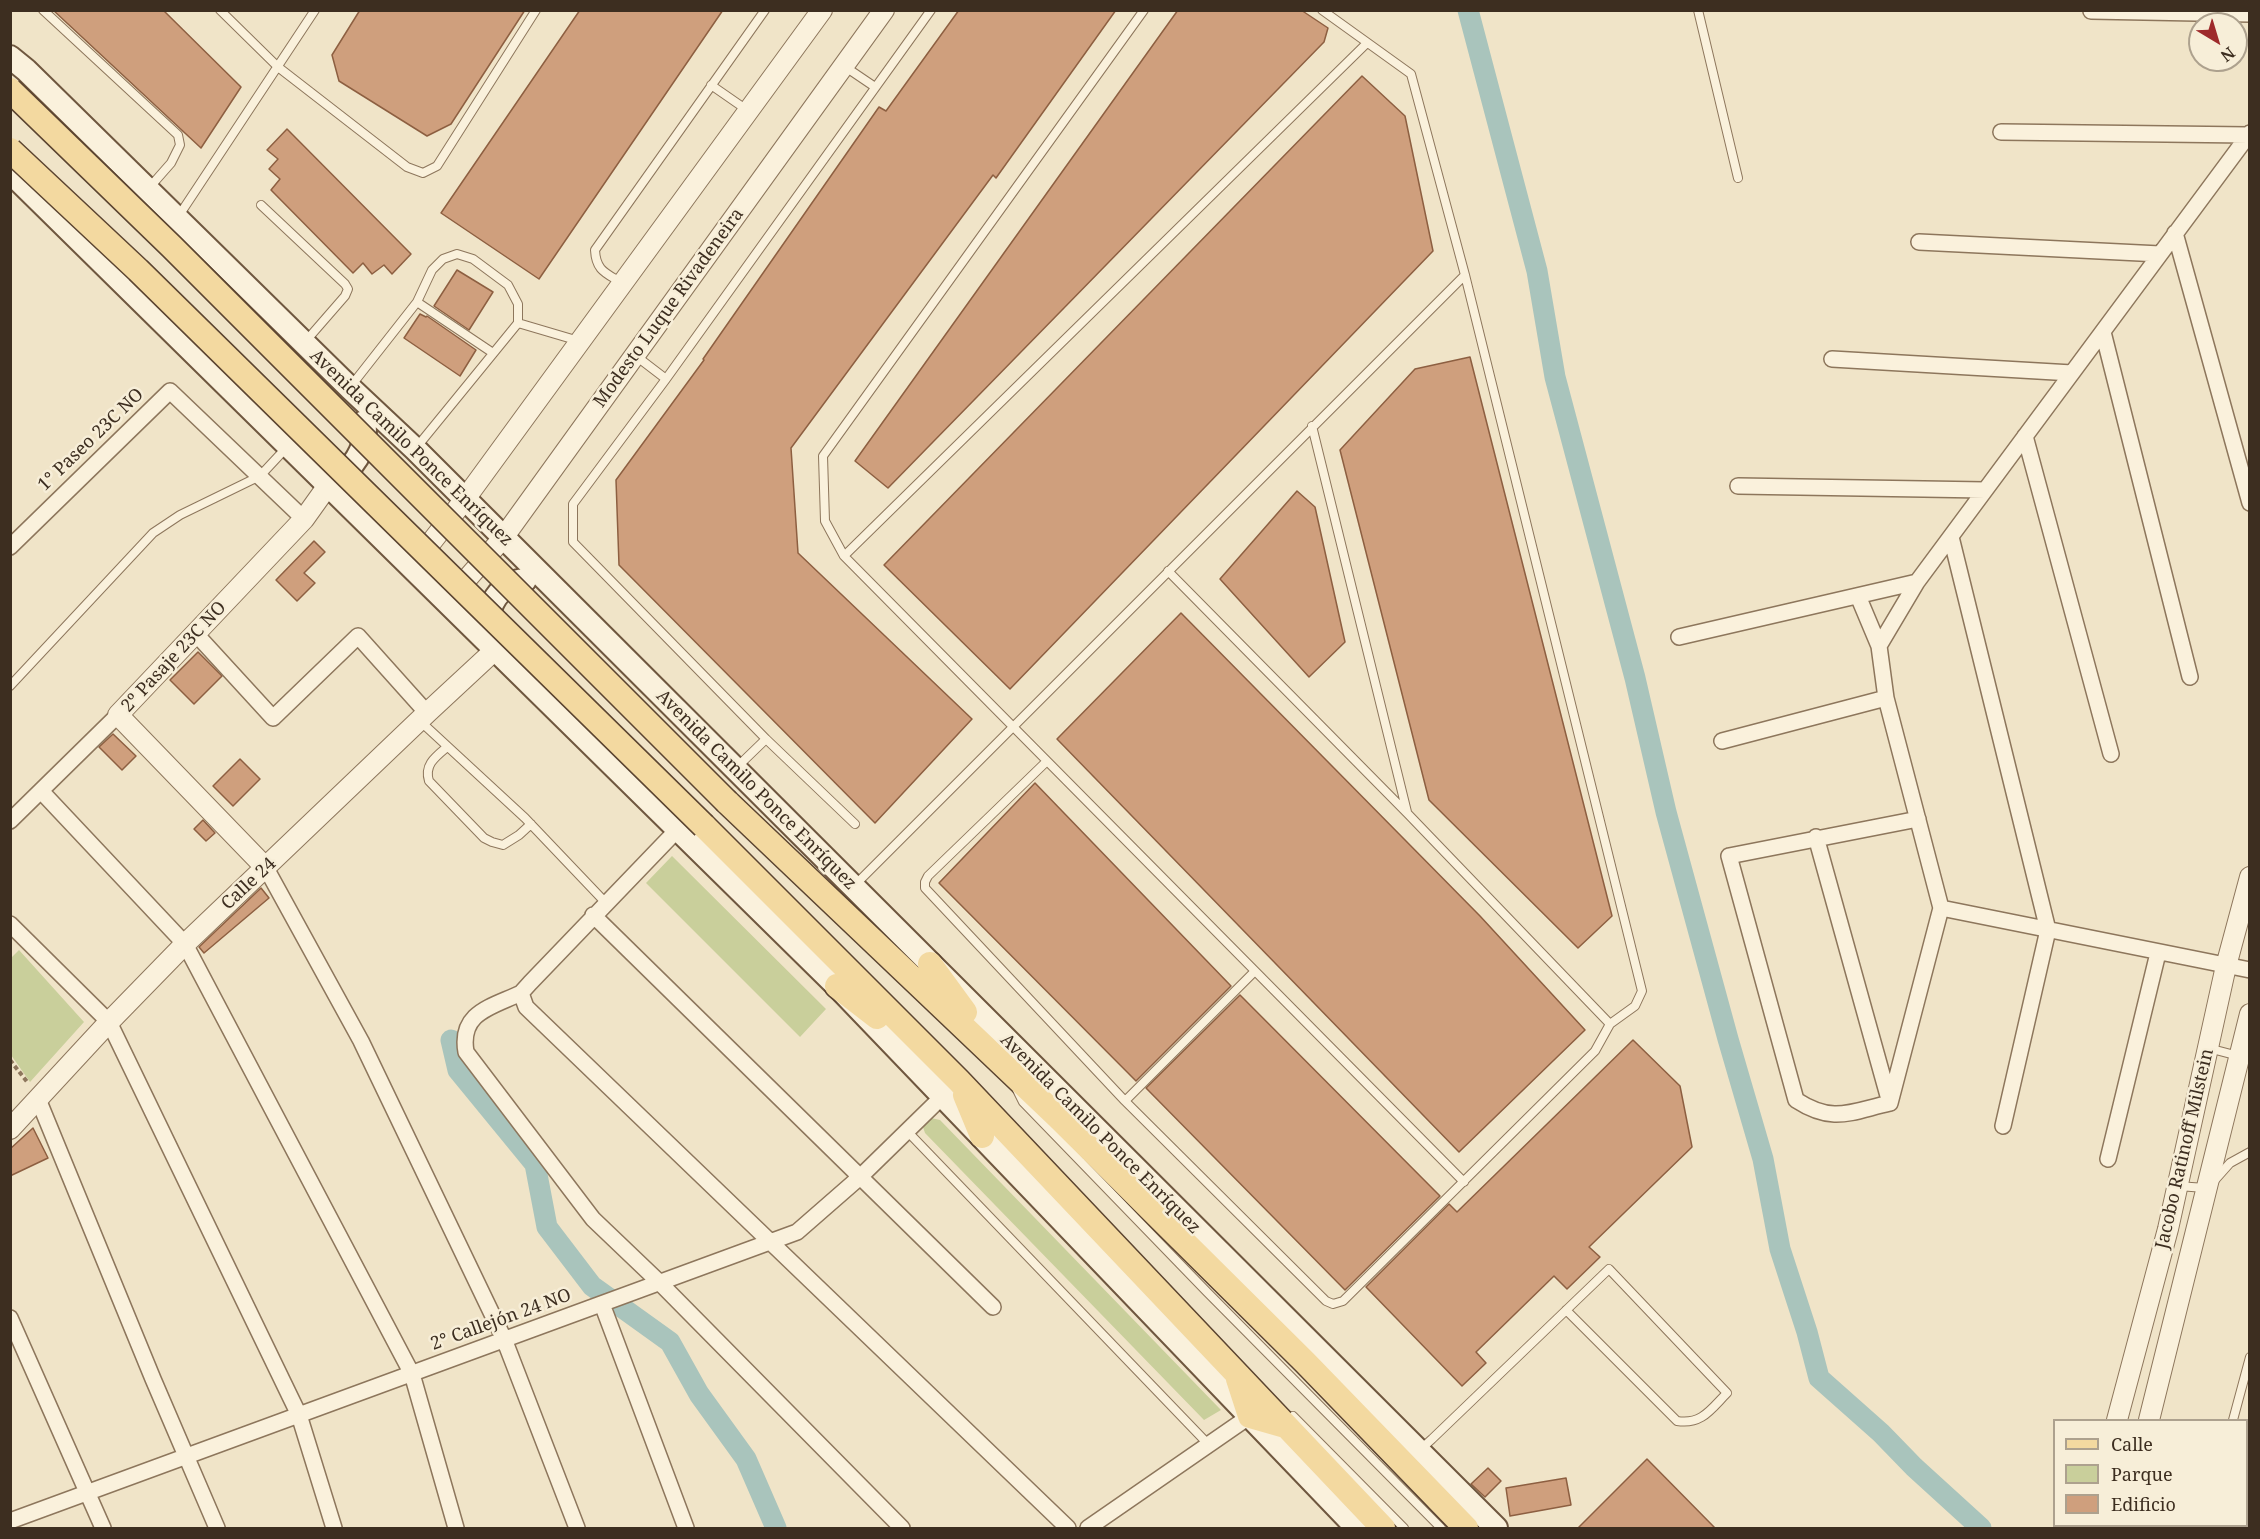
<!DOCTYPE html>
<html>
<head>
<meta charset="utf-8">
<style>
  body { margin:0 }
  #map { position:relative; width:2260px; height:1539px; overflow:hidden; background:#f0e4c8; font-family:"Noto Serif",serif }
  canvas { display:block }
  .frame { position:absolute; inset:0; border:12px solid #3d2e20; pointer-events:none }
  .legend { position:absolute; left:2053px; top:1419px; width:195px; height:108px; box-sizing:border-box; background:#f7eed8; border:2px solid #ada18e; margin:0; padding:8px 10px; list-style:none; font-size:18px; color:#3d2e20 }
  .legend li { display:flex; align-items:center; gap:12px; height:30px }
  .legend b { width:30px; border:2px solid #ada18e }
  .north { position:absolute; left:2188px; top:12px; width:60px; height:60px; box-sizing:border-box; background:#f7eed8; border:2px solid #ada18e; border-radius:50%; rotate:142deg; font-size:16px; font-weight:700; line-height:24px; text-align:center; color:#3d2e20 }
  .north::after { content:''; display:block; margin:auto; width:21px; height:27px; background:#9e2a2b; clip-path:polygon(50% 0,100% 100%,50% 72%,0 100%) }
</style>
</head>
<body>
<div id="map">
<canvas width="2260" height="1539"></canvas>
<div class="frame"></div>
<ul class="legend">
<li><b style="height:8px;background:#f3d9a0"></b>Calle</li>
<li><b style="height:16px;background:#c9cf9b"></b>Parque</li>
<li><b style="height:16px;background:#cf9f7d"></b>Edificio</li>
</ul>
<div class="north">N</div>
</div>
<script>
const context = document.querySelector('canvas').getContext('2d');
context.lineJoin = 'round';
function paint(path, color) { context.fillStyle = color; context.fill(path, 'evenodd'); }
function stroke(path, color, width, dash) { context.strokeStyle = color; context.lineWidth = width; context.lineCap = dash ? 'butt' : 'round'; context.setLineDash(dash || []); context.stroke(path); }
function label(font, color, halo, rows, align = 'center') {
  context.font = font + ' "Noto Serif",serif'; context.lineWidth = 5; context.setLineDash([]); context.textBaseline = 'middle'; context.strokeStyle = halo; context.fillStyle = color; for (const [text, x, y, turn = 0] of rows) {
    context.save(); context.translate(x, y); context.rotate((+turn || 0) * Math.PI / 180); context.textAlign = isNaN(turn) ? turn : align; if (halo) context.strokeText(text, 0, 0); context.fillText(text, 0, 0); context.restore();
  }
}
paint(new Path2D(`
  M672 856 826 1009 800 1037 646 883Z
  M19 950 84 1022 30 1082 11 1055V958Z
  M931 1118 940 1120 1221 1410 1204 1420 925 1133 923 1127Z`), '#c9cf9b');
stroke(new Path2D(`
  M1468 10 1537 271 1555 377 1635 678 1666 812 1728 1039 1763 1159 1780 1249 1807 1332 1819 1378 1881 1433 1914 1467 1981 1528
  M451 1040 458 1070 535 1164 547 1227 592 1286 670 1342 699 1394 746 1459 776 1528`), '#a9c4bc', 21);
const building = new Path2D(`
  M53 10H163L241 87 201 148Z
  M360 10H525L451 124 427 136 339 81 332 55Z
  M580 10H723L539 279 441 213Z
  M959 10H1116L996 178 993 175 791 448 798 553 972 719 875 823 619 565 616 480 704 360 703 359 879 107 886 111Z
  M1178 10H1301L1328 28 1324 42 888 488 855 461Z
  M1362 76 1405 116 1433 251 1010 689 884 565Z
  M287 129 411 254 392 274 384 265 372 274 363 263 353 273 271 190 280 179 269 169 278 159 267 150Z
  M457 270 493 292 469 330 434 306Z
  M420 314 426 317 427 316 476 350 460 376 404 338Z
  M1470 357 1612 916 1578 948 1429 800 1340 450 1415 369Z
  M1297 491 1315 507 1345 642 1309 677 1220 579Z
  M314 541 325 552 304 573 315 583 297 601 276 580Z
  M1181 613 1480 916 1585 1030 1459 1152 1057 739Z
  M198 652 222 676 194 704 170 680Z
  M113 734 136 756 122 770 99 747Z
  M240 759 260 779 233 806 213 786Z
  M1035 783 1231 986 1136 1081 939 883Z
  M203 820 215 833 206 841 194 829Z
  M261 888 269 898 204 953 199 947Z
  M1240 995 1440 1196 1345 1290 1146 1088Z
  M1633 1040 1680 1086 1692 1147 1589 1247 1600 1257 1567 1289 1554 1276 1476 1352 1486 1363 1462 1386 1366 1287 1449 1204 1457 1212Z
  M33 1128 48 1158 10 1176V1149Z
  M1647 1459 1715 1528H1578Z
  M1488 1468 1501 1481 1485 1497 1471 1484Z
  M1566 1478 1571 1505 1510 1516 1506 1488Z`);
paint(building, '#cf9f7d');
stroke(building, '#8d5f41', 1.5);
const service = new Path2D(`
  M43 10 178 135 180 145 171 163 149 188
  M220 10 278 67 407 167 423 173 437 166 536 10
  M1144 10 823 456 825 521 844 556 1464 1182
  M1698 10 1738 178
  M844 66 875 87
  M711 85 747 110
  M261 205 345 284 348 289 345 296 305 342
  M178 217 315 10
  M622 283C606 273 596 271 595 250L765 10
  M417 302 493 353
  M636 356 666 379
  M351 386 417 302 432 270 443 259 457 254 473 259 508 285 518 304V323
  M1312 426 1407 812
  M416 448 518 323 579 341
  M844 556 1367 43
  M1168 571 1408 814 1610 1024
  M10 686 153 533 180 515 260 476 287 447
  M420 721 525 818 605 902
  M766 739 573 542V504L666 379 931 10
  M447 747C435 757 424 765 429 781L484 838 492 842 503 845 519 835 531 824
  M1046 762 928 876 925 882V888L1125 1101 1326 1301 1333 1304 1343 1301 1595 1051 1610 1024 1635 1006 1642 991 1465 275 1411 74 1322 10
  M736 768 766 739 855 824
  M856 884 1465 275
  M2208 1048 2250 1059
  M1017 1090 1023 1102 1207 1292 1441 1528
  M1125 1101 1255 971
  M907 1131 1209 1445
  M2214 1181 2230 1163 2250 1152
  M2178 1186 2205 1188
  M1293 1416 1404 1528
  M2233 1420 2250 1357
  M1421 1449 1432 1439 1609 1269 1727 1393C1711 1409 1702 1425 1677 1421L1566 1310
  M2099 1526 2107 1528
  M2211 1528 2212 1526`);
const minor = new Path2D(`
  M2091 11 2250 14
  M2001 132 2248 135
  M2175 233 2250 503
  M1919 242 2160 254
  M2103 332 2190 677
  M1832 359 2072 373
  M2025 436 2111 754
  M1738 486 1985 490
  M1951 537 2048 930 2003 1126
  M10 547 170 391 304 519
  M1858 596 1879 646 1886 698 1941 908 1890 1103C1850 1112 1833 1124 1796 1100L1729 856 1918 819
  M196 634 273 718 358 636 427 713
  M1679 637 1917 582
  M1879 646 1917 582 2250 133
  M1722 741 1886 698
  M41 791 185 944 412 1374 456 1528
  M10 821 118 715
  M678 829 530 983 521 993 526 1007 1068 1528
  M1816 837 1890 1103
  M266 868 361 1041 504 1339 577 1528
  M1941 908 2250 970
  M593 915 993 1307
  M10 924 109 1022 299 1415 334 1528
  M521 993C492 1007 459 1012 466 1052L593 1219 660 1283 902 1528
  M38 1099 153 1379 217 1528
  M2108 1159 2158 953
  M602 1304 686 1528
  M10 1318 103 1528
  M10 1521 797 1232 860 1177 948 1091
  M1088 1528 1250 1416`);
const tertiary = new Path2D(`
  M415 563 465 499 822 10
  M451 597 503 538 884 10
  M266 868 118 715 304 519 329 484
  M10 1129 109 1022 185 944 427 713 496 649
  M2117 1420 2168 1229 2226 966 2250 877
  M2149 1420 2250 1014
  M2088 1528 2089 1526
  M2117 1528 2118 1526`);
const secondary = new Path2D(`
  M10 57 26 70 350 388 415 449 1496 1528
  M10 172 837 986 1357 1528
  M330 483C352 472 369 447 364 422
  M490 631C484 607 500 582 525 580`);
const primary = new Path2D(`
  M727 802 1058 1117 1305 1362 1466 1528
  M704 826 959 1081 1383 1528
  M930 964 965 1012
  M837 986 877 1017
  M965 1095 982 1136
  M1238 1379 1250 1416 1285 1426`);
stroke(service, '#8d765c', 10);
stroke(minor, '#8d765c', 18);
stroke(tertiary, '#8d765c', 22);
stroke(secondary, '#6f573f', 26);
stroke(primary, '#5b4430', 27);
stroke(new Path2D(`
  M10 1060 28 1083`), '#8d765c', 4, [4.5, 3]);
stroke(service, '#faf1dc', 8);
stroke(minor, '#faf1dc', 15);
stroke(tertiary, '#faf1dc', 20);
stroke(secondary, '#faf1dc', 22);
stroke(primary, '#f3d9a0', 24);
const primaryBridge = new Path2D(`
  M10 90 172 247 727 802
  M10 150 138 270 704 826`);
stroke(primaryBridge, '#5b4430', 27, []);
stroke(primaryBridge, '#f3d9a0', 24);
label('18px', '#3d2e20', '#f7eed8', [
  ["Modesto Luque Rivadeneira",669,308,-54],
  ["1° Paseo 23C NO",91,440,-44],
  ["Avenida Camilo Ponce Enríquez",411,448,44],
  ["2º Pasaje 23C NO",174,657,-47],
  ["Avenida Camilo Ponce Enríquez",756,790,45],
  ["Calle 24",249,884,-43],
  ["Avenida Camilo Ponce Enríquez",1100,1134,45],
  ["Jacobo Ratinoff Milstein",2185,1149,-77],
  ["2° Callejón 24 NO",501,1320,-20]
]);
</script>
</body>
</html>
